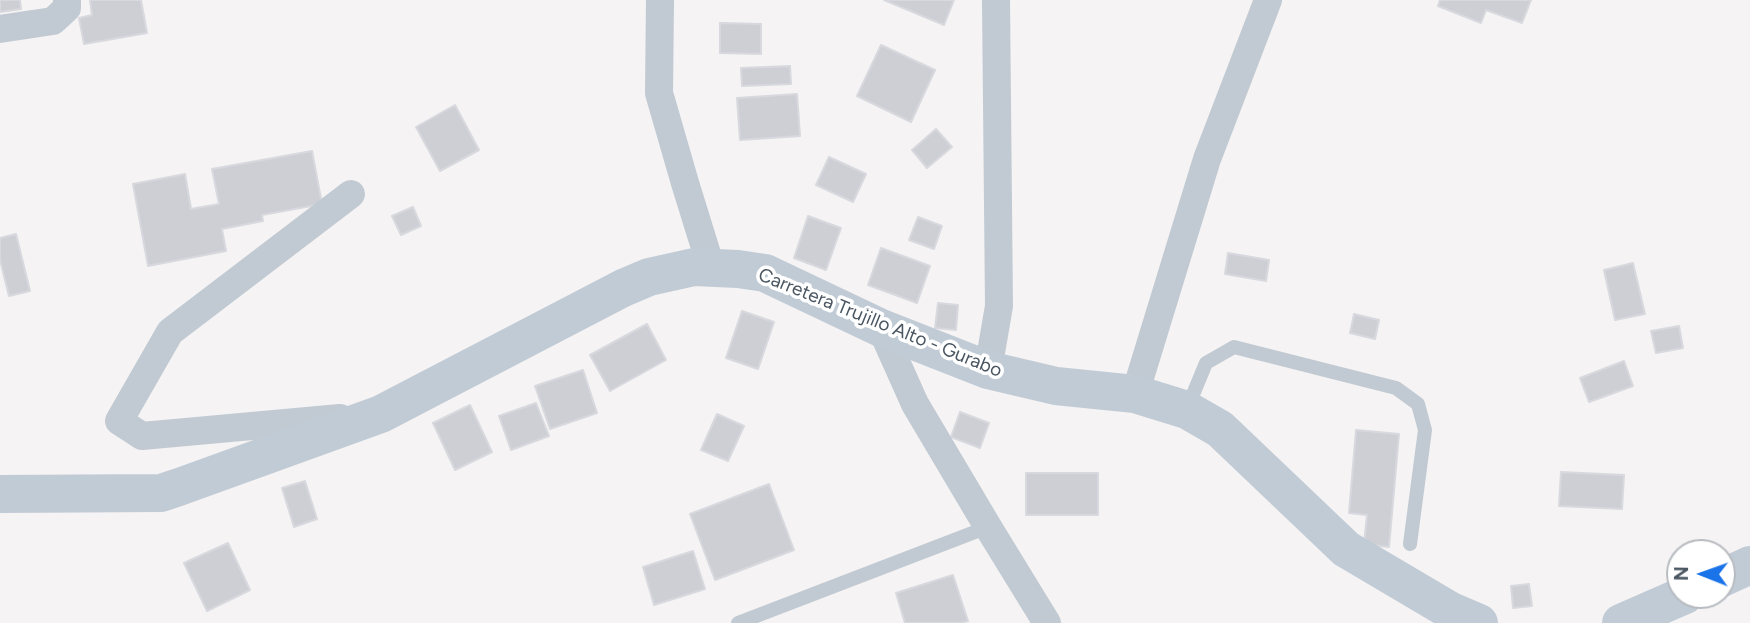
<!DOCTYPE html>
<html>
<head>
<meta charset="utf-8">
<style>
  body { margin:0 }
  #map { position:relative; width:1750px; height:623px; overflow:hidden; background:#f5f3f3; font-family:Figtree,sans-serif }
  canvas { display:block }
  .north { position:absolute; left:1666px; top:539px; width:70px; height:70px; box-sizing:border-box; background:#fff; border:2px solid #b7bbc0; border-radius:50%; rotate:271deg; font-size:19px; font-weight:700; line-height:28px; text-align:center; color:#4a5661 }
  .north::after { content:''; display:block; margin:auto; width:24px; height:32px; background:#1a73e8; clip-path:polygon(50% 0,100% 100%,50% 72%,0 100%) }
</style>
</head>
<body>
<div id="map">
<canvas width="1750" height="623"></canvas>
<div class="north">N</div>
</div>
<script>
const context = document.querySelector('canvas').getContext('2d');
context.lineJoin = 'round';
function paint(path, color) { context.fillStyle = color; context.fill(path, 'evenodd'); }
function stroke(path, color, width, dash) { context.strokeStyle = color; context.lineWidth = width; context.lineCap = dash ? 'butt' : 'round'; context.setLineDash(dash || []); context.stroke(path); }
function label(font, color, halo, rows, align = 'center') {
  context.font = font + ' Figtree,sans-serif'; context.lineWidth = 7; context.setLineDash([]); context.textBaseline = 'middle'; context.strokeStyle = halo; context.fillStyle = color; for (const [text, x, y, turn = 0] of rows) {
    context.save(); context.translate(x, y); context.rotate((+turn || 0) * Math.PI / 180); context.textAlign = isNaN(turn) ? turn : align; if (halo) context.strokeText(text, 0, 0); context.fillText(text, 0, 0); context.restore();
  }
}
const building = new Path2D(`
  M0 0H20L21 9 0 12Z
  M90 0H141L147 33 84 44 79 18 92 15Z
  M884 0H954L944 25Z
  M1440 0H1531L1522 23 1486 10 1481 23 1438 6Z
  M720 23 761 24V54L720 53Z
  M881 45 935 70 911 122 857 96Z
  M790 66 791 84 742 86 741 68Z
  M797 94 800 136 740 140 737 98Z
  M455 105 479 150 440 171 416 127Z
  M936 129 952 147 927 168 912 150Z
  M312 151 322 204 262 215 263 221 222 229 226 251 148 266 133 184 185 174 191 209 219 204 212 169Z
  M829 157 866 174 853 202 816 185Z
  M413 207 421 226 401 235 392 216Z
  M808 216 841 228 826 270 794 258Z
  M918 217 942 226 934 249 909 240Z
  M16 234 30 291 9 296 0 260V238Z
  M881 248 930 266 917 303 868 285Z
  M1228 253 1269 260 1266 281 1225 274Z
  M1633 263 1645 314 1615 320 1604 270Z
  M938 303 958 305 956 330 935 328Z
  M742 311 774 322 758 369 726 358Z
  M1354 314 1379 320 1375 339 1350 333Z
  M647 324 666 360 610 391 590 355Z
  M1679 326 1683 348 1656 353 1651 331Z
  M1624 361 1633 386 1589 402 1580 378Z
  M583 370 597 413 550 429 535 386Z
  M536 403 549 436 511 450 499 416Z
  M470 405 492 452 455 470 433 423Z
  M960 412 989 423 980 448 951 437Z
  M717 414 744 426 728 461 701 450Z
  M1356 430 1399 434 1389 547 1364 544 1367 515 1349 513Z
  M1561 472 1624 475 1622 509 1559 506Z
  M1026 473H1098V515H1026Z
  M305 481 317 519 294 527 282 488Z
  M769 484 794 550 715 580 690 514Z
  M228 543 250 590 207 611 184 563Z
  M693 551 705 589 654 605 643 567Z
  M953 575 968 621 960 623H905L896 593Z
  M1529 584 1532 606 1513 608 1511 586Z`);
paint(building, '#cdcfd5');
stroke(building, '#d7d9de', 2);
stroke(new Path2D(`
  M1187 409 1206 363 1234 347 1396 388 1418 404 1425 430 1410 544
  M738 623 988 527`), '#c1cad2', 14);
stroke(new Path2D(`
  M660 0 659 93 685 183 711 267
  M0 29 53 21 67 8V0
  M881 328 915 404 988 527 1047 623
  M988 370 999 306 996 0
  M1135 394 1207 159 1268 0
  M340 418 142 436 119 421 170 332 351 194`), '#c1cad2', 28);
stroke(new Path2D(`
  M0 494 161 493 179 487 381 414 623 288 649 277 694 267 738 269 765 273 881 328 988 370 1056 386 1135 394 1187 410 1220 429 1346 549 1451 611 1479 623
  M1722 578 1750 565
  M1621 623 1685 595`), '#c1cbd6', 38);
label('19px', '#4a5661', '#fff', [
  ["Carretera Trujillo Alto - Gurabo",880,323,22]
]);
</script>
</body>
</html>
